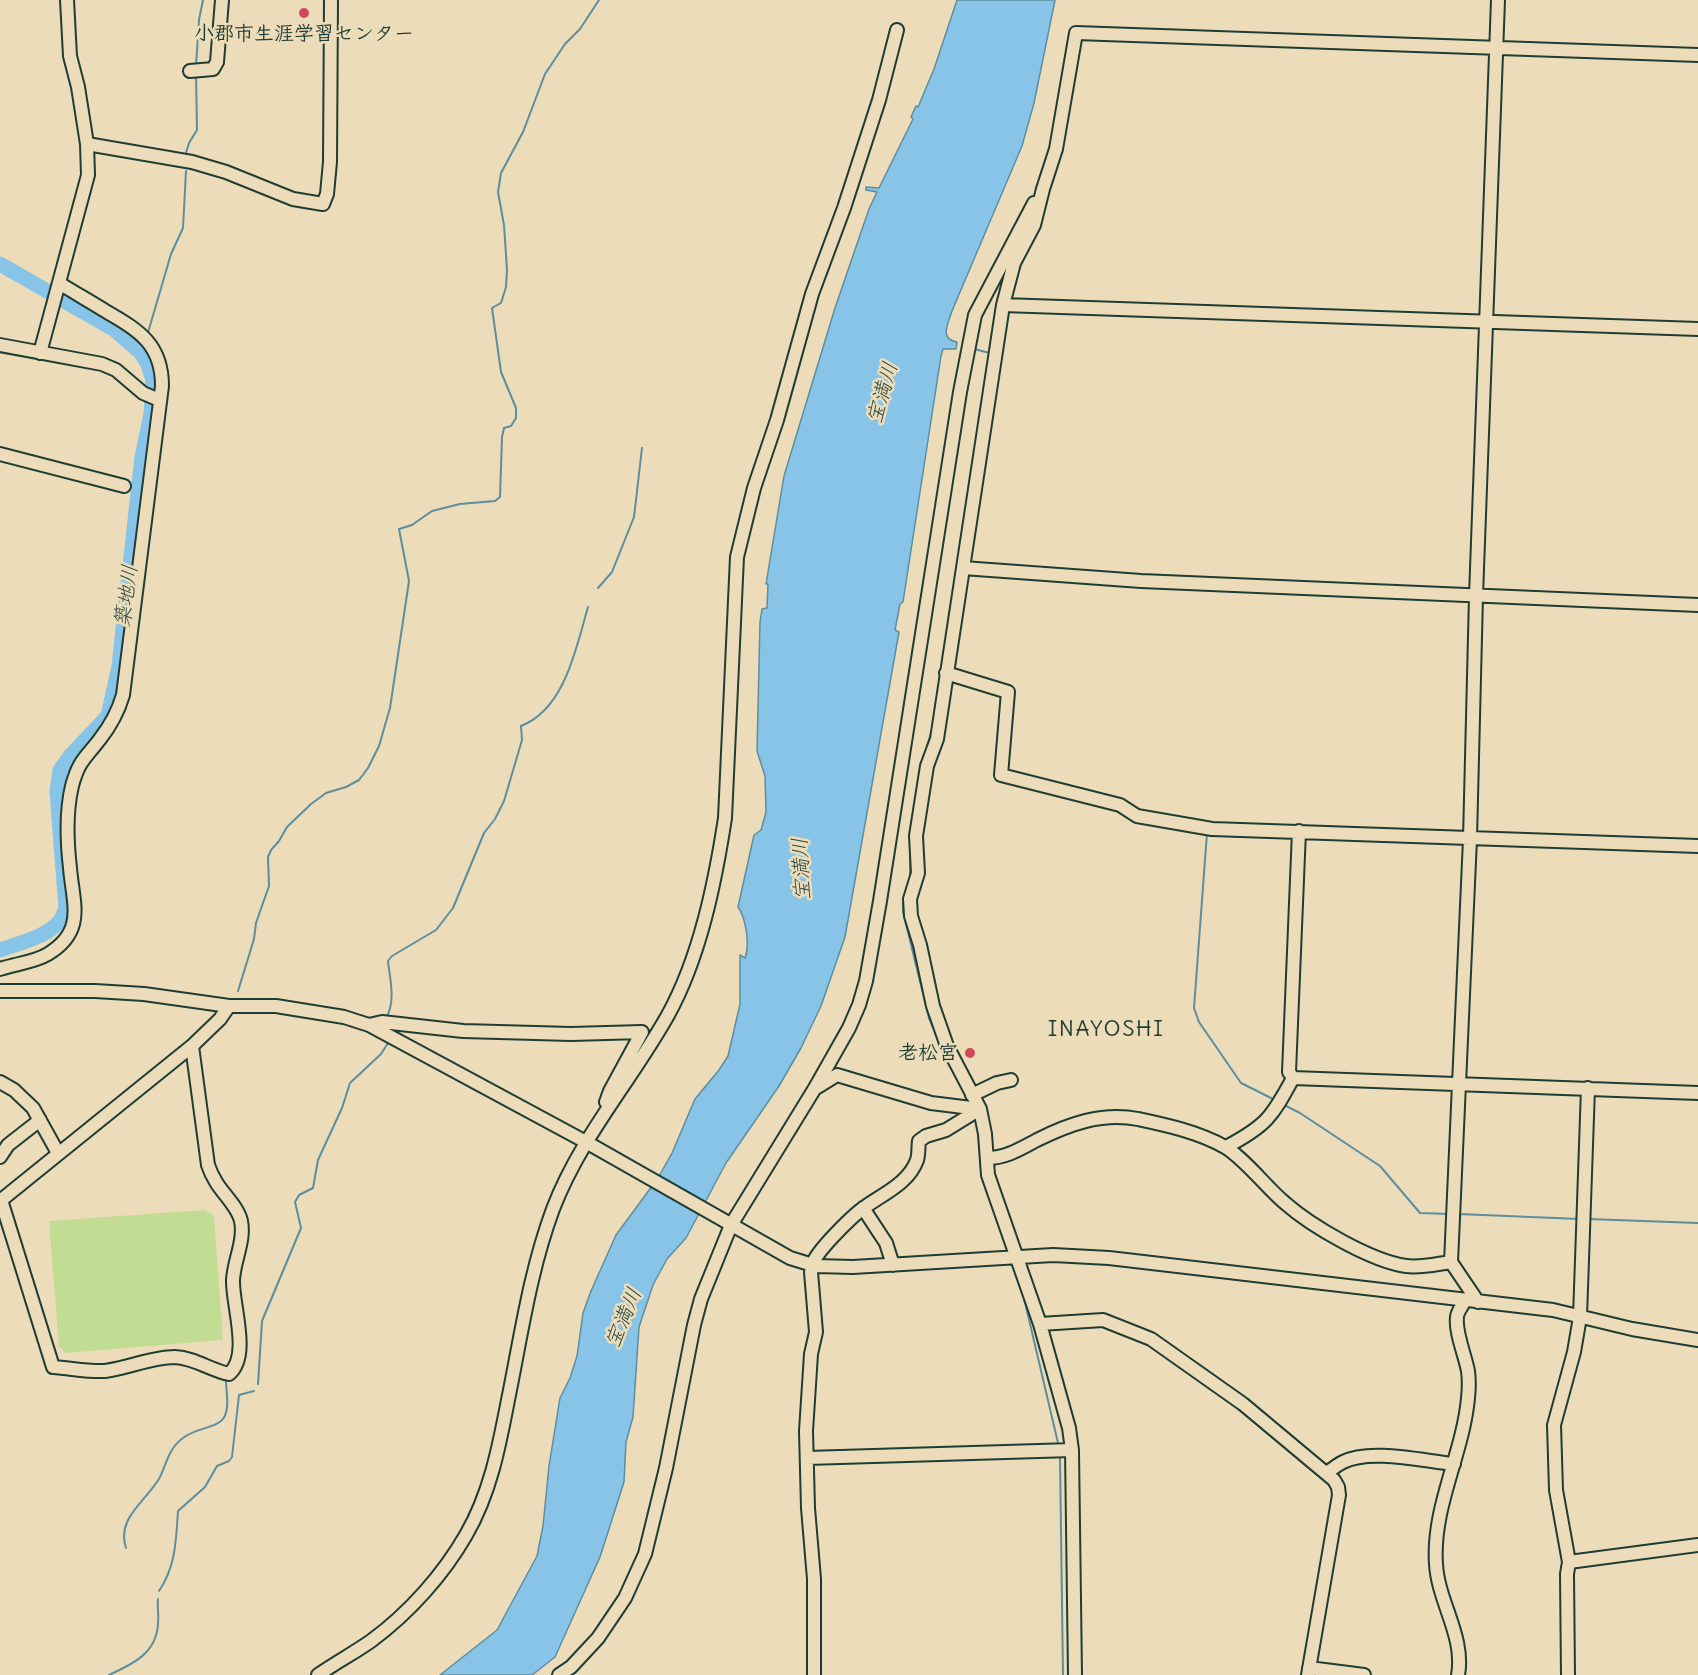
<!DOCTYPE html>
<html>
<head>
<meta charset="utf-8">
<style>
  body { margin:0 }
  canvas { display:block; background:#eddcb9 }
</style>
</head>
<body>
<canvas width="1698" height="1675"></canvas>
<script>
const context = document.querySelector('canvas').getContext('2d');
context.lineJoin = 'round';
function paint(path, color) { context.fillStyle = color; context.fill(path, 'evenodd'); }
function stroke(path, color, width, dash) { context.strokeStyle = color; context.lineWidth = width; context.lineCap = dash ? 'butt' : 'round'; context.setLineDash(dash || []); context.stroke(path); }
function label(font, color, halo, rows, align = 'center') {
  context.font = font + ' Delius,"Klee One",sans-serif'; context.lineWidth = 5; context.setLineDash([]); context.textBaseline = 'middle'; context.strokeStyle = halo; context.fillStyle = color; for (const [text, x, y, turn = 0] of rows) {
    context.save(); context.translate(x, y); context.rotate((+turn || 0) * Math.PI / 180); context.textAlign = isNaN(turn) ? turn : align; if (halo) context.strokeText(text, 0, 0); context.fillText(text, 0, 0); context.restore();
  }
}
paint(new Path2D(`
  M205 1210 214 1216 223 1340 67 1353 59 1347 49 1221Z`), '#c1dc93');
const water = new Path2D(`
  M957 0H1055L1034 103 1022 146 952 311C948 324 939 339 957 342L956 349H943L941 356 903 602 900 604 895 630 899 632 845 937 821 1006 801 1048 779 1086 726 1163 686 1238 667 1259 653 1285 639 1327 633 1417 626 1442 624 1482 600 1557 555 1657 532 1675H440L497 1630 537 1556 543 1526 549 1466 560 1398 570 1378 577 1356 583 1313 591 1291 616 1235 658 1178 672 1153 695 1099 719 1070 728 1056 740 1004V955L745 958C750 945 746 918 738 907L754 835 761 830 766 812 765 776 757 751 760 622 762 609 767 608 768 584H766L784 476 835 308 869 209 877 192 866 190V187L879 188 913 119 911 117 916 106 918 107 934 69Z`);
paint(water, '#87c4e7');
stroke(water, '#5d8e9f', 1.5);
stroke(new Path2D(`
  M196 66 199 20 203 0
  M185 156 189 143 197 130 196 74
  M147 336 171 254 183 228 186 171
  M974 349 990 353
  M147 362V350
  M981 409 989 361
  M598 588 612 572 634 517 642 448
  M921 766 932 730 967 503
  M1207 833 1194 1008 1199 1022 1241 1083 1275 1100
  M910 879V831L917 790
  M906 890 903 901V912L929 1018 938 1038
  M238 991 254 939 256 923 269 886 268 857 271 850 279 841 287 827 311 804 326 793 346 787 359 780 368 768 379 746 390 708 409 581 399 529 412 525 432 511 460 504 495 501 500 497 502 437 504 428 511 426 516 418V408L501 372 492 308 501 303 506 287 507 270 504 225 498 192 501 173 523 132 545 74 565 44 580 29 599 0
  M386 1018C396 1002 390 979 388 961L392 956 436 930 453 908 484 833 495 819 504 801 522 740 521 726C565 709 576 648 588 607
  M1282 1104 1300 1113 1380 1166 1420 1213 1450 1214
  M978 1131 981 1171 989 1196
  M1459 1214 1579 1219
  M1588 1219 1698 1223
  M1023 1294 1058 1443
  M258 1384 262 1321 301 1228 295 1202 299 1195 313 1188 318 1160 342 1108 350 1083 381 1054 388 1043
  M1060 1458 1063 1675
  M126 1548C116 1517 147 1501 160 1477 167 1462 169 1448 183 1438 194 1429 213 1428 221 1421 231 1413 226 1391 226 1381
  M159 1591C176 1566 176 1540 178 1511L205 1487 217 1466 229 1461 232 1457 239 1395 254 1391
  M109 1675C133 1664 157 1653 158 1623 159 1615 157 1607 158 1599`), '#5d8e9f', 2);
stroke(new Path2D(`
  M0 264 115 330 140 352 147 362 153 380 151 414 142 457 119 666 108 716 71 755 60 770 57 792 66 908C64 912 63 917 60 921 47 937 19 943 0 950`), '#87c4e7', 15);
const minor = new Path2D(`
  M190 71 213 69 217 62 222 0
  M87 144 192 162 226 172 293 199 323 204 327 194 330 162 331 0
  M1003 305 1698 329
  M0 345 102 364 116 370 143 393 157 399
  M40 353 88 175 87 144 78 87 70 56 67 0
  M0 454 124 486
  M963 568 1141 581 1698 605
  M946 673 1008 692 1001 775 1120 805 1137 816 1212 829 1698 846
  M0 969C15 964 35 962 48 954 86 931 73 904 70 868 67 842 66 811 72 786 79 760 85 759 100 739 111 725 118 712 123 695L162 386C162 345 140 331 107 312 91 302 75 293 59 283
  M0 991H95L144 994 229 1006H276L344 1017 369 1025 586 1142 790 1258 816 1266 853 1267 1053 1255 1109 1258 1553 1310 1632 1329 1698 1340
  M369 1025 382 1022 463 1031 571 1034 642 1032 610 1091 606 1102
  M1293 1078 1289 1072 1299 831
  M0 1082 14 1090 33 1108 58 1153
  M816 1088 837 1075 931 1103 979 1109
  M972 1095 997 1083 1011 1080
  M1226 1147C1266 1126 1272 1117 1293 1078L1698 1093
  M0 1157 8 1145 40 1120
  M987 1158C1006 1158 1020 1149 1037 1140 1069 1124 1102 1112 1138 1119 1166 1125 1199 1132 1225 1147 1244 1158 1267 1188 1285 1203 1311 1226 1371 1261 1406 1266 1421 1268 1436 1264 1451 1262
  M1 1200 53 1367C70 1368 88 1372 105 1371 129 1368 151 1357 175 1357 195 1358 210 1370 229 1374 251 1356 232 1304 233 1280 234 1260 245 1241 241 1221 238 1207 223 1194 216 1182 213 1177 210 1171 208 1165L192 1046
  M0 1201 192 1046 220 1019 229 1006
  M863 1208 886 1243 893 1265
  M814 1261C820 1248 853 1215 865 1207 883 1194 909 1183 917 1160 919 1154 918 1147 919 1141L926 1136 946 1130 980 1109
  M811 1272 816 1332 811 1354 806 1431 808 1508 814 1579V1675
  M1478 1302 1451 1262 1470 839 1476 596 1498 0
  M1040 1324 1103 1320 1151 1339 1243 1404 1334 1480 1338 1487 1339 1495 1308 1675
  M807 1458 1072 1450
  M1327 1473C1332 1469 1337 1465 1343 1462 1370 1448 1423 1461 1454 1464
  M1569 1562 1698 1545
  M1309 1668 1364 1675
  M318 1675C335 1663 354 1653 371 1641 409 1613 443 1575 466 1535 490 1494 499 1447 508 1400 521 1336 530 1271 553 1209 580 1138 631 1081 668 1015 700 957 715 883 725 818L737 557 754 488 777 420 812 294 844 208 879 100 897 30
  M559 1675 571 1667 598 1638 625 1598 645 1554 666 1468 694 1325 701 1299 731 1225 815 1088 849 1028 859 1005 866 981 880 901 960 392 975 315 1034 203
  M1075 1675 1072 1450 1069 1428 1040 1324 988 1175 985 1134 980 1109 947 1046 933 1006 920 945 911 916 910 899 918 873 916 836 927 766 937 739 1003 305 1014 263 1034 225 1043 189 1056 149 1076 33 1698 55
  M1458 1675C1465 1636 1438 1602 1436 1564 1432 1507 1463 1454 1468 1398 1469 1389 1469 1379 1468 1371 1465 1355 1455 1332 1457 1317 1457 1312 1463 1305 1465 1300
  M1568 1675 1567 1574 1569 1562 1556 1490 1554 1425 1574 1352 1580 1317 1588 1088`);
stroke(minor, '#1f3d34', 16);
stroke(minor, '#eddcb9', 12);
for (const [x, y, r, color] of [
  [304,13,6,"#d1495b"],
  [970,1053,6,"#d1495b"]
]) { const dot = new Path2D(); dot.arc(x, y, r, 0, 2 * Math.PI); context.fillStyle = color; context.fill(dot); stroke(dot, '#eddcb9', 2); }
label('bold 20px', '#1f3d34', '#eddcb9', [
  ["小郡市生涯学習センター",304,34],
  ["老松宮",958,1053,"right"]
]);
label('italic 21px', '#294a46', '#eddcb9', [
  ["宝満川",883,393,-74],
  ["築地川",127,596,-83],
  ["宝満川",802,869,-93],
  ["宝満川",624,1318,-67]
]);
context.letterSpacing = '1.5px';
label('22px', '#1f3d34', '#eddcb9', [
  ["INAYOSHI",1106,1030]
]);
context.letterSpacing = '0px';
</script>
</body>
</html>
